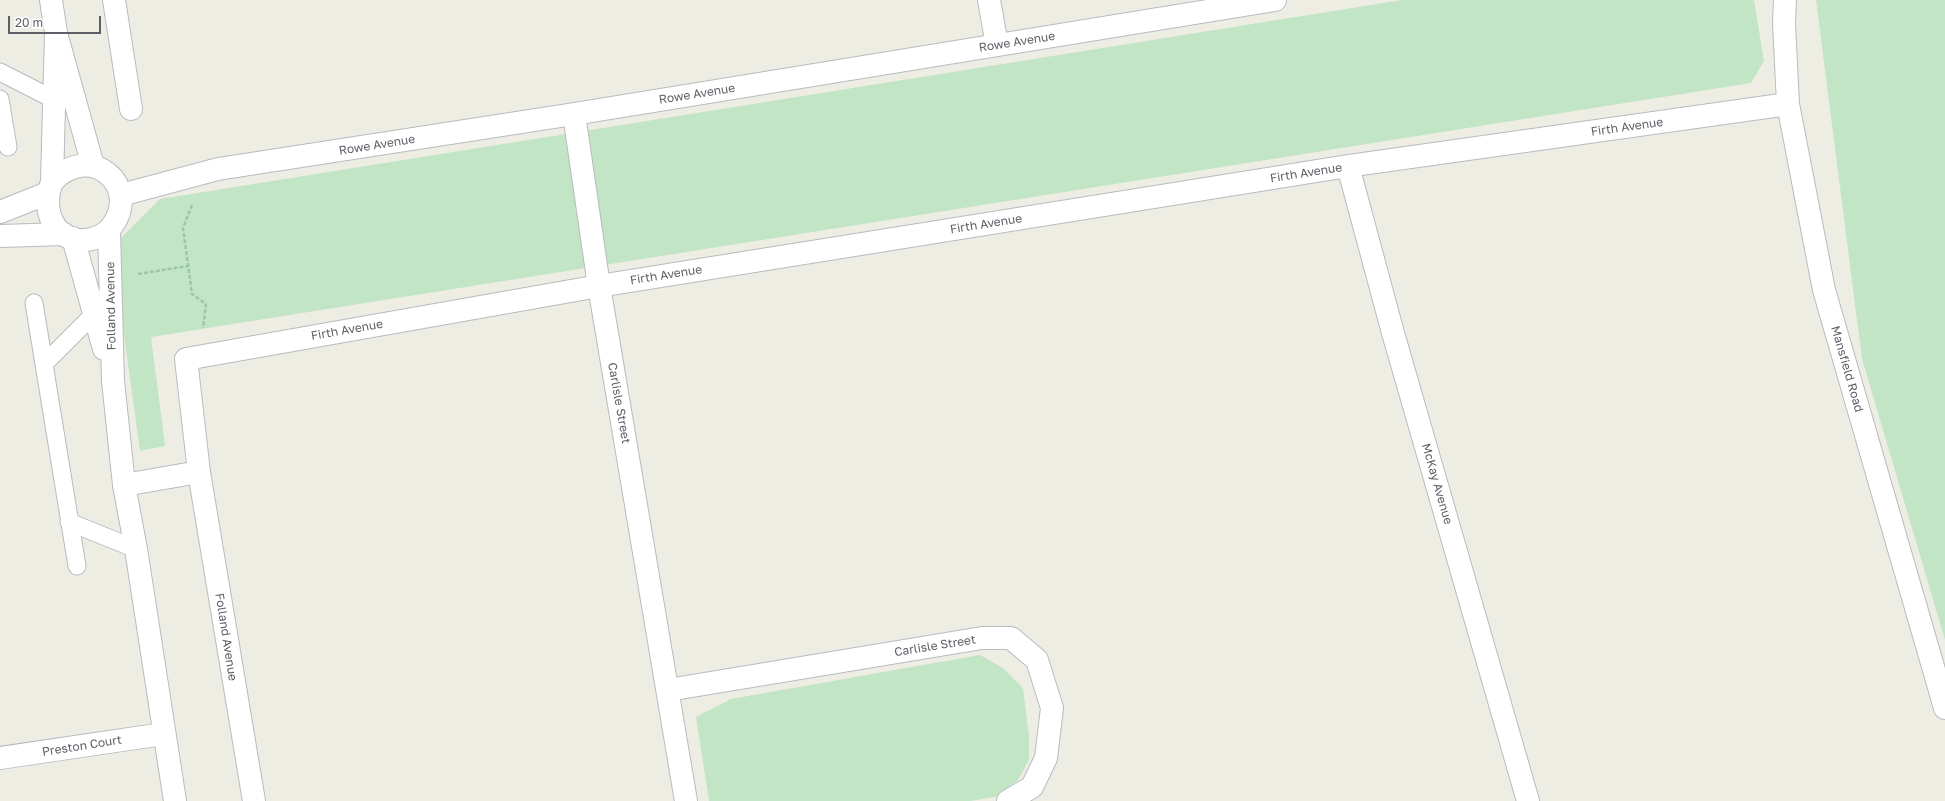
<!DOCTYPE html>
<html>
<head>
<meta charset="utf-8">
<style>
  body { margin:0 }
  #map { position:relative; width:1945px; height:801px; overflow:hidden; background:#eeede4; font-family:"Golos Text",sans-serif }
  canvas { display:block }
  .scale { position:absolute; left:8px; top:16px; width:93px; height:18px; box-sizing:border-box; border:2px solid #5c5f65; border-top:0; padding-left:5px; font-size:12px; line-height:14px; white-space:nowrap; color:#5c5f65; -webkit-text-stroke:3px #fff; paint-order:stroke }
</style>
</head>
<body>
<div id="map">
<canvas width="1945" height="801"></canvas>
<div class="scale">20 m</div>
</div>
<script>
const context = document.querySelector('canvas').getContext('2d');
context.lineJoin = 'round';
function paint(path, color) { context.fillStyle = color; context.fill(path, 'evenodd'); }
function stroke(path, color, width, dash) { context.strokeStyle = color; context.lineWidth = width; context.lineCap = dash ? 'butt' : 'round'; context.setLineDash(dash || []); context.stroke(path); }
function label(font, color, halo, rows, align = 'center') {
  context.font = font + ' "Golos Text",sans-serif'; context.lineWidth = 3; context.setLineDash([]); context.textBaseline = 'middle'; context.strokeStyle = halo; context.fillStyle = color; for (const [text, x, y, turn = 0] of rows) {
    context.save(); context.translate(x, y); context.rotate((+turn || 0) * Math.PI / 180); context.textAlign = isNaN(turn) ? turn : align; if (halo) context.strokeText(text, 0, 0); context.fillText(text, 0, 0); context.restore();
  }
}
paint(new Path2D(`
  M1402 0H1754L1764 61 1751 83 151 337 165 446 140 451 112 247 160 199Z
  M1816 0H1945V640L1862 359Z
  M980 655 1003 668 1023 688 1029 736V760L1018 780 995 797 970 801H709L696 717 731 699Z`), '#c2e5c5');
const lane = new Path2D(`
  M0 72 55 100
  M0 99 8 147
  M34 303 77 566
  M44 364 94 314
  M69 522 136 549`);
const street = new Path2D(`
  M114 0 131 109
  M989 0 997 45
  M1785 0 1784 23 1788 104 1824 290 1945 708
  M574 114 599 286 686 801
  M1348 166 1393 333 1528 801
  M121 195 218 169 574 114 1275 0
  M0 212 48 193
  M0 236 64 234
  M124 485 199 472
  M668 690 982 638H1011L1037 660 1052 708 1046 758 1032 787 1008 801
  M0 758 163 734
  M254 801 199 472 186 359 599 286 1348 166 1788 104`);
const secondary = new Path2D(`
  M51 0 56 33 93 166
  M52 182C89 141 142 185 112 226 107 234 96 239 86 240 53 243 41 208 52 182L56 33
  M109 230 113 381 124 485 136 549 175 801
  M73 238 104 349`);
stroke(lane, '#b9bbc0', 19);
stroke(street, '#b9bbc0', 24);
stroke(secondary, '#b8bac0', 24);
stroke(new Path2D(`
  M192 205 183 228 192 294 206 304 203 328
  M138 274 188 266`), '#9bc6ac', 2.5, [4, 2]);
stroke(lane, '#fff', 17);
stroke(street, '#fff', 22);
stroke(secondary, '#fff', 22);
label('12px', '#5c5f65', '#fff', [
  ["Rowe Avenue",1017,42,-9],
  ["Rowe Avenue",697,94,-9],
  ["Firth Avenue",1627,127,-8],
  ["Rowe Avenue",377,145,-9],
  ["Firth Avenue",1306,173,-9],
  ["Firth Avenue",986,224,-9],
  ["Firth Avenue",666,275,-9],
  ["Folland Avenue",111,306,-91],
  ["Firth Avenue",347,330,-10],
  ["Mansfield Road",1847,369,74],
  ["Carlisle Street",619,403,80],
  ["McKay Avenue",1437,484,74],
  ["Folland Avenue",226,637,81],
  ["Carlisle Street",935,646,-9],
  ["Preston Court",82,746,-9]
]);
</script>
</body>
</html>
